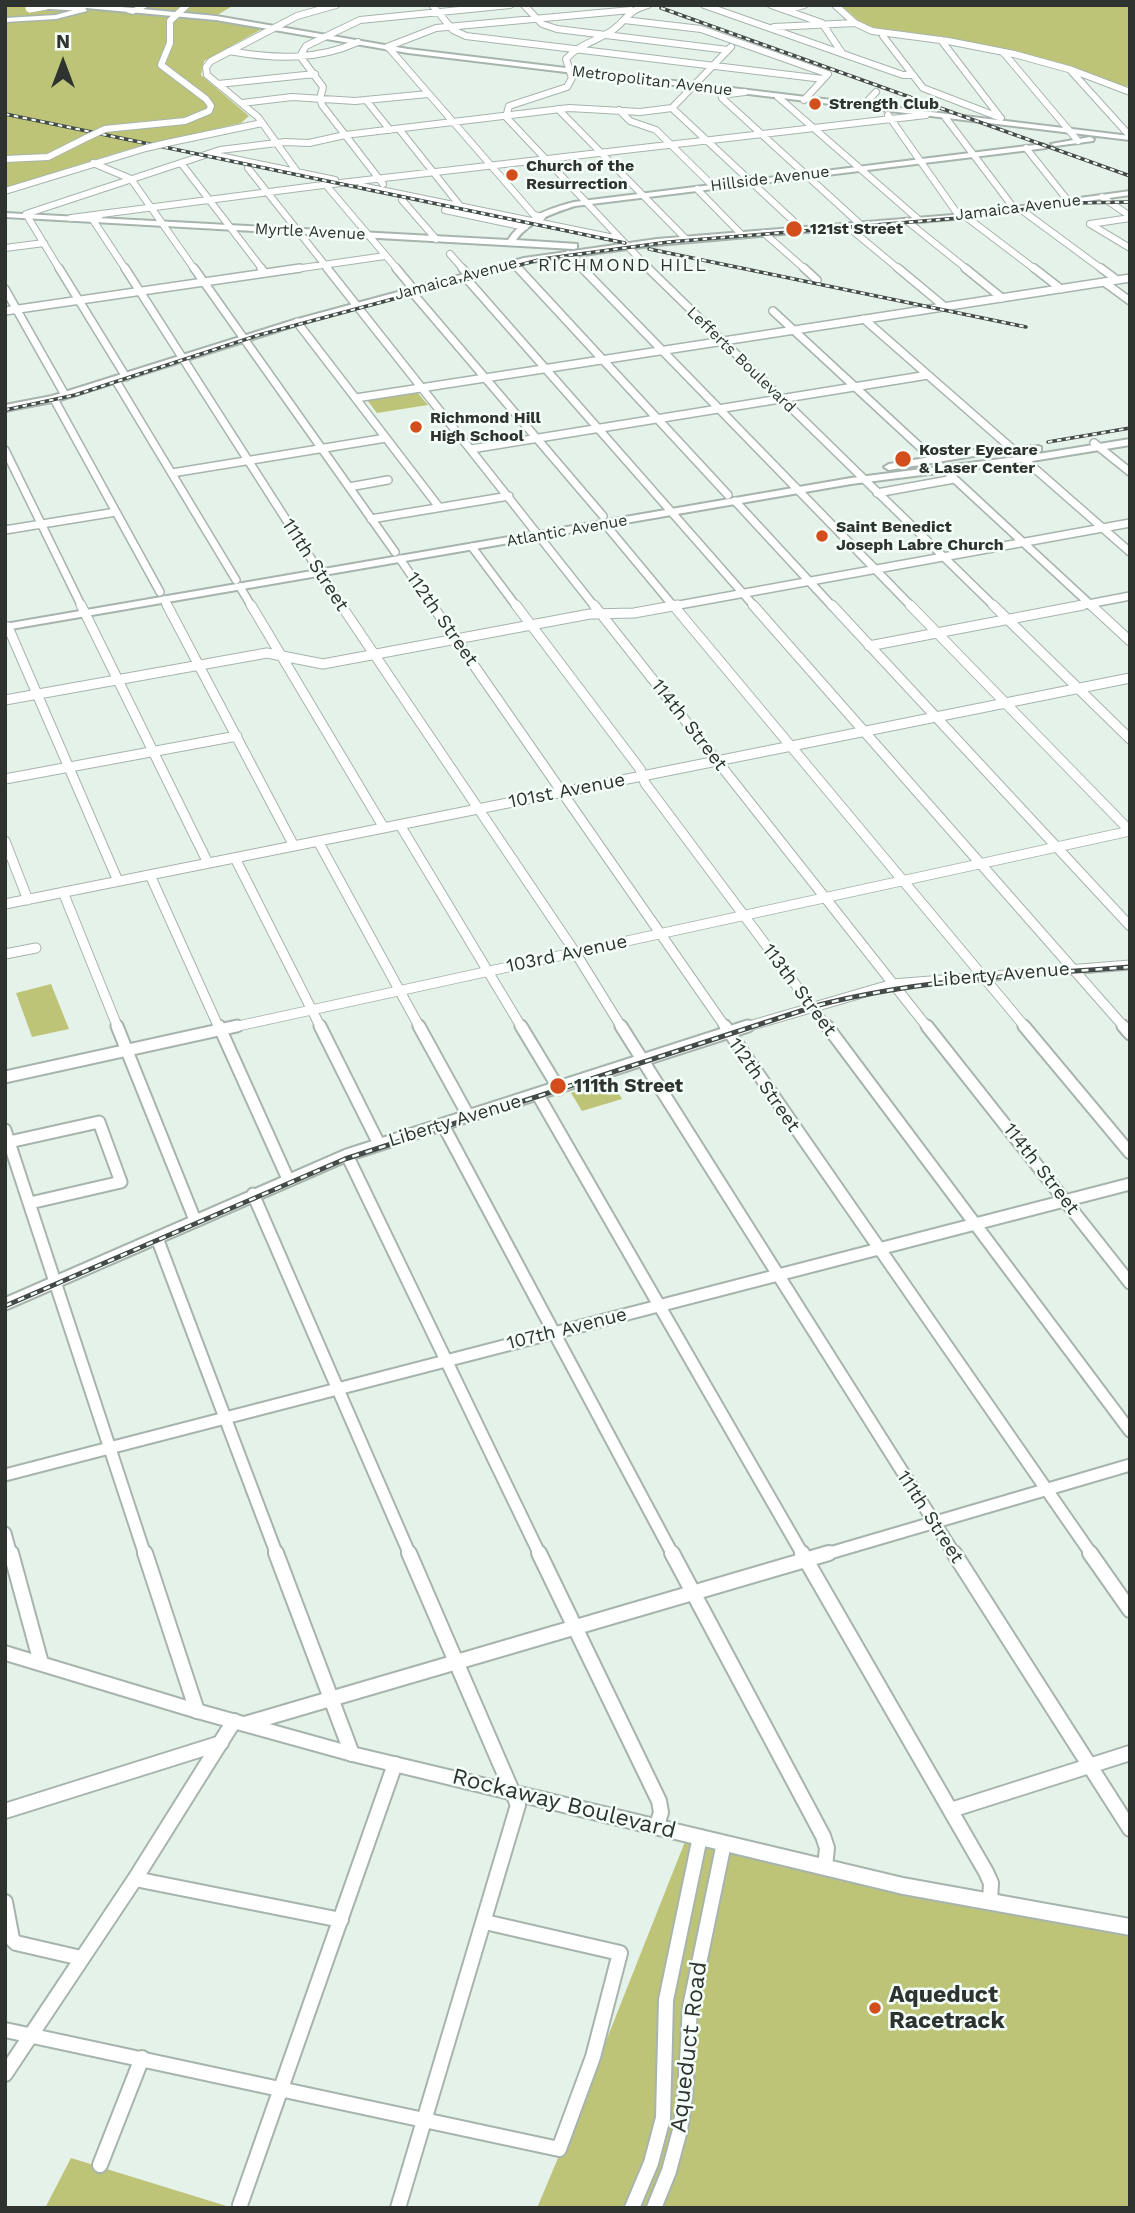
<!DOCTYPE html>
<html>
<head>
<meta charset="utf-8">
<style>
  body { margin:0 }
  #map { position:relative; width:1135px; height:2213px; overflow:hidden; background:#e5f2ea; font-family:"Work Sans",sans-serif }
  canvas { display:block }
  .frame { position:absolute; inset:0; border:7px solid #2e3330; pointer-events:none }
  .north { position:absolute; left:28px; top:28px; width:70px; height:70px; -webkit-text-stroke:5px #f4fff9; paint-order:stroke; rotate:0deg; font-size:19px; font-weight:700; line-height:28px; text-align:center; color:#2e3330 }
  .north::after { content:''; display:block; margin:auto; width:24px; height:32px; background:#2e3330; clip-path:polygon(50% 0,100% 100%,50% 72%,0 100%) }
</style>
</head>
<body>
<div id="map">
<canvas width="1135" height="2213"></canvas>
<div class="frame"></div>
<div class="north">N</div>
</div>
<script>
const context = document.querySelector('canvas').getContext('2d');
context.lineJoin = 'round';
function paint(path, color) { context.fillStyle = color; context.fill(path, 'evenodd'); }
function stroke(path, color, width, dash) { context.strokeStyle = color; context.lineWidth = width; context.lineCap = dash ? 'butt' : 'round'; context.setLineDash(dash || []); context.stroke(path); }
function label(font, color, halo, rows, align = 'center') {
  context.font = font + ' "Work Sans",sans-serif'; context.lineWidth = 5; context.setLineDash([]); context.textBaseline = 'middle'; context.strokeStyle = halo; context.fillStyle = color; for (const [text, x, y, turn = 0] of rows) {
    context.save(); context.translate(x, y); context.rotate((+turn || 0) * Math.PI / 180); context.textAlign = isNaN(turn) ? turn : align; if (halo) context.strokeText(text, 0, 0); context.fillText(text, 0, 0); context.restore();
  }
}
paint(new Path2D(`
  M5 5H234L211 19 262 29 204 61 201 75 249 116 241 123 126 150 5 188Z
  M841 5H1130V86L1124 87 1071 67 877 29 860 22Z
  M417 392 428 405 377 413 367 400Z
  M51 984 69 1029 32 1037 16 993Z
  M611 1080 622 1099 582 1111 571 1093Z
  M688 1834 1130 1927V2208H537L587 2089Z
  M71 2158 233 2208H45Z`), '#bec477');
const minorFar4 = new Path2D(`
  M432 5 453 30 466 36 823 79
  M524 5 542 24 557 29 728 50
  M648 5C625 12 629 18 613 30 597 41 579 44 566 59L572 78 567 87 509 106 506 117 650 270
  M704 5 903 75H913
  M771 5 822 23 842 53
  M835 5 855 23 872 31 948 41 1014 54 1072 70 1130 92
  M786 10 804 5
  M624 20 701 29 828 74 804 100
  M774 27 855 23
  M884 33 883 36 923 88 1001 118
  M941 40 1000 117
  M387 47 436 28 631 10
  M389 48 534 215 542 217
  M229 51C274 59 316 61 358 42
  M1003 52 1078 141
  M1072 72 1129 135
  M218 84 315 74
  M720 89 722 98 861 225
  M721 95 745 92
  M778 97 919 220
  M366 100 390 130
  M242 103 292 97 355 101 428 94
  M862 107 876 92
  M672 108 803 230
  M672 108 731 47
  M558 109 686 239
  M619 110 630 121 656 130 714 187
  M888 115 959 216
  M945 117 1013 207 1023 211 1103 270
  M105 129 185 121 209 111 211 106 206 99 161 65 170 43V21L187 5
  M399 129 461 207
  M167 143 262 123
  M1026 148 1069 202
  M210 154 335 180
  M5 159 48 157 86 138
  M93 163 131 179 195 270
  M181 163 263 270
  M248 168 329 270
  M298 173 258 117 207 75 206 67 211 61 297 16 336 5
  M383 184 322 105 320 99 323 87 300 56 306 46 360 20 510 5
  M326 185 398 270
  M361 186 619 239
  M697 189 742 235
  M5 191 146 148
  M1102 197 1130 216
  M402 200 436 239
  M445 210 525 227
  M102 214 93 220 126 270
  M965 216 1036 270
  M71 218 315 186 926 115
  M907 221 968 270
  M1090 224 1130 248
  M1090 224 1130 218
  M847 226 900 270
  M764 233 806 270
  M5 248 44 243
  M450 254 464 270
  M568 254 584 270
  M513 263 520 270
  M60 270 26 214 220 150 285 142 309 143 345 135 569 108 640 112 672 108
  M288 270 385 256`);
const minorFar3 = new Path2D(`
  M59 268 126 377
  M125 268 342 607
  M194 268 395 552
  M261 268 265 273
  M327 268 595 607
  M396 268 411 286V291L603 516
  M462 268 469 276
  M518 268 728 495
  M582 268 912 607
  M648 268 995 607
  M804 268 817 280
  M898 268 945 307
  M965 268 1002 298
  M1034 268 1061 289
  M1101 268 1117 280
  M465 277 755 607
  M1104 282 1130 301
  M5 289 65 395
  M5 311 300 268
  M773 311 1093 607
  M864 319 1130 552
  M297 322 439 507
  M116 381 236 580
  M356 398 1130 278
  M54 399 160 592
  M1094 443 1130 472
  M471 449 928 375
  M5 450 82 607
  M172 473 386 438
  M349 487 388 480
  M877 493 954 479
  M735 501 833 607
  M371 519 509 496
  M605 524 674 607
  M5 530 116 512
  M472 547 517 607
  M400 559 433 607
  M240 587 252 607
  M164 600 168 607
  M668 607 1130 523
  M1073 607 1130 596`);
const minorFar2 = new Path2D(`
  M81 605 208 863
  M167 605 294 846
  M251 605 384 828
  M341 605 575 952 622 1028
  M432 605 726 1028
  M516 605 640 769 645 783 828 1028
  M594 605 928 1028
  M673 605 1026 1028
  M753 605 1125 1028
  M832 605 1130 926
  M910 605 1130 831
  M993 605 1130 739
  M1091 605 1130 641
  M8 627 118 881
  M869 646 1083 605
  M5 700 267 653 323 664 590 614 634 613 678 605
  M5 779 237 736
  M400 825 522 1028
  M5 841 28 900
  M318 841 420 1028
  M235 858 321 1028
  M150 875 219 1028
  M63 892 118 1028
  M5 904 1130 678
  M5 954 36 948
  M229 1028 1130 831
  M742 1028 893 984 1130 965`);
const minorFar1 = new Path2D(`
  M117 1026 195 1220
  M219 1026 288 1179
  M320 1026 379 1144
  M419 1026 469 1117
  M521 1026 559 1089
  M621 1026 955 1555
  M725 1026 1092 1555
  M827 1026 1130 1431
  M927 1026 1130 1283
  M1024 1026 1130 1153
  M1123 1026 1130 1034
  M5 1077 237 1026
  M538 1095 803 1555
  M443 1125 673 1555
  M5 1130 145 1555
  M9 1142 99 1122 121 1182 30 1203
  M347 1155 540 1555
  M253 1194 410 1555
  M157 1238 277 1555
  M5 1304 347 1155 748 1026
  M5 1475 1130 1184
  M5 1533 11 1555
  M823 1555 1130 1465`);
const minor = new Path2D(`
  M11 1553 41 1663
  M145 1553 197 1711
  M276 1553 352 1754
  M539 1553 659 1801 661 1812 657 1826
  M672 1553 823 1836 827 1848 825 1867
  M802 1553 986 1872 991 1883 990 1902
  M954 1553 1130 1829
  M1090 1553 1130 1610
  M245 1724 829 1553
  M951 1810 1130 1753
  M5 1811 221 1743
  M135 1879 341 1920
  M5 1902 12 1939 16 1943 81 1958
  M5 2030 559 2149 593 2057 620 1953 485 1922
  M5 2074 135 1879 234 1721
  M100 2165 142 2058
  M240 2205 395 1764
  M398 2208 518 1805 409 1553
  M632 2208 651 2163 663 2118 666 2000 700 1837
  M654 2208 669 2171 680 2130 685 2096 690 2007 724 1843`);
const major = new Path2D(`
  M31 5H100L216 16 408 49 1130 136V140L408 53 216 20 86 8 83 11 34 8Z
  M1090 137 1094 139 1093 141 1055 146 1051 144Z
  M1043 144 1047 146 1046 148 575 206C553 213 530 221 516 240L577 244V248L574 249 5 217V213L508 240C522 218 550 208 574 202Z
  M1130 191V195L965 218 657 245 524 263 300 324 57 401 5 411V405L52 396 294 320 524 258 657 239 965 214Z
  M1130 439V445L1032 461 851 484 5 630V624L851 478 1032 455Z
  M1038 446 1041 447V451L980 455 889 470 884 467 889 464 980 449Z
  M5 1646 197 1704 352 1747 903 1878 1130 1919V1935L903 1894 352 1761 197 1718 5 1660Z`);
const highway = new Path2D(`
  M140 5H151L133 14 126 12Z
  M84 7 87 11 56 19 5 22V18L56 15Z`);
stroke(minorFar4, '#a7b4ad', 8);
stroke(minorFar3, '#a7b4ad', 10);
stroke(minorFar2, '#a7b4ad', 11);
stroke(minorFar1, '#a7b4ad', 15);
stroke(minor, '#a7b4ad', 18);
stroke(major, '#a7b4ad', 4);
stroke(highway, '#a7b4ad', 3);
stroke(minorFar4, '#fff', 6);
stroke(minorFar3, '#fff', 7);
stroke(minorFar2, '#fff', 9);
stroke(minorFar1, '#fff', 11);
stroke(minor, '#fff', 14);
paint(major, '#fff');
paint(highway, '#fff');
const railFar1 = new Path2D(`
  M661 8 1130 176
  M5 114 625 243
  M649 249 1026 327
  M5 410 75 395 259 335 542 259 669 242 959 218 1072 203 1130 202
  M1048 442 1130 428`);
const rail = new Path2D(`
  M5 1306 345 1159 819 1005C921 979 1025 975 1130 967`);
stroke(railFar1, '#444a47', 3.5);
stroke(rail, '#444a47', 5);
stroke(railFar1, '#f4fff9', 2, [4.5]);
stroke(rail, '#f4fff9', 2.5, [7]);
const minorBridge = new Path2D(`
  M86 138 105 129
  M146 148 167 143`);
const highwayBridge = new Path2D(`
  M30 8 46 5`);
stroke(minorBridge, '#a7b4ad', 8, []);
stroke(highwayBridge, '#a7b4ad', 10, []);
stroke(minorBridge, '#fff', 6);
stroke(highwayBridge, '#fff', 9);
for (const [x, y, r, color] of [
  [815,104,7,"#d44d1d"],
  [512,175,7,"#d44d1d"],
  [794,229,9,"#d44d1d"],
  [416,427,7,"#d44d1d"],
  [903,459,9,"#d44d1d"],
  [822,536,7,"#d44d1d"],
  [558,1086,9,"#d44d1d"],
  [875,2008,7,"#d44d1d"]
]) { const dot = new Path2D(); dot.arc(x, y, r, 0, 2 * Math.PI); context.fillStyle = color; context.fill(dot); stroke(dot, '#f4fff9', 2.5); }
label('16px', '#2e3330', '#f4fff9', [
  ["Metropolitan Avenue",652,81,7],
  ["Hillside Avenue",770,179,-7],
  ["Jamaica Avenue",1018,208,-7],
  ["Myrtle Avenue",310,232,3],
  ["Jamaica Avenue",456,279,-15],
  ["Lefferts Boulevard",741,360,44],
  ["Atlantic Avenue",567,531,-10]
]);
label('bold 16px', '#2e3330', '#f4fff9', [
  ["Strength Club",829,104],
  ["Church of the",526,166],
  ["Resurrection",526,184],
  ["121st Street",810,229],
  ["Richmond Hill",430,418],
  ["High School",430,436],
  ["Koster Eyecare",919,450],
  ["& Laser Center",919,468],
  ["Saint Benedict",836,527],
  ["Joseph Labre Church",836,545]
], 'left');
context.letterSpacing = '2px';
label('18px', '#2e3330', '#f4fff9', [
  ["RICHMOND HILL",623,266]
]);
context.letterSpacing = '0px';
label('19px', '#2e3330', '#f4fff9', [
  ["111th Street",315,565,57],
  ["112th Street",442,619,55],
  ["114th Street",689,725,52],
  ["101st Avenue",567,791,-11],
  ["103rd Avenue",567,954,-12],
  ["Liberty Avenue",1001,975,-5],
  ["113th Street",799,990,53],
  ["112th Street",764,1085,55],
  ["Liberty Avenue",455,1121,-17],
  ["114th Street",1041,1169,52],
  ["107th Avenue",567,1329,-14],
  ["111th Street",930,1517,57]
]);
label('bold 19px', '#2e3330', '#f4fff9', [
  ["111th Street",574,1086]
], 'left');
label('23px', '#2e3330', '#f4fff9', [
  ["Rockaway Boulevard",564,1804,14],
  ["Aqueduct Road",689,2047,-83]
]);
label('bold 23px', '#2e3330', '#f4fff9', [
  ["Aqueduct",889,1995],
  ["Racetrack",889,2021]
], 'left');
</script>
</body>
</html>
